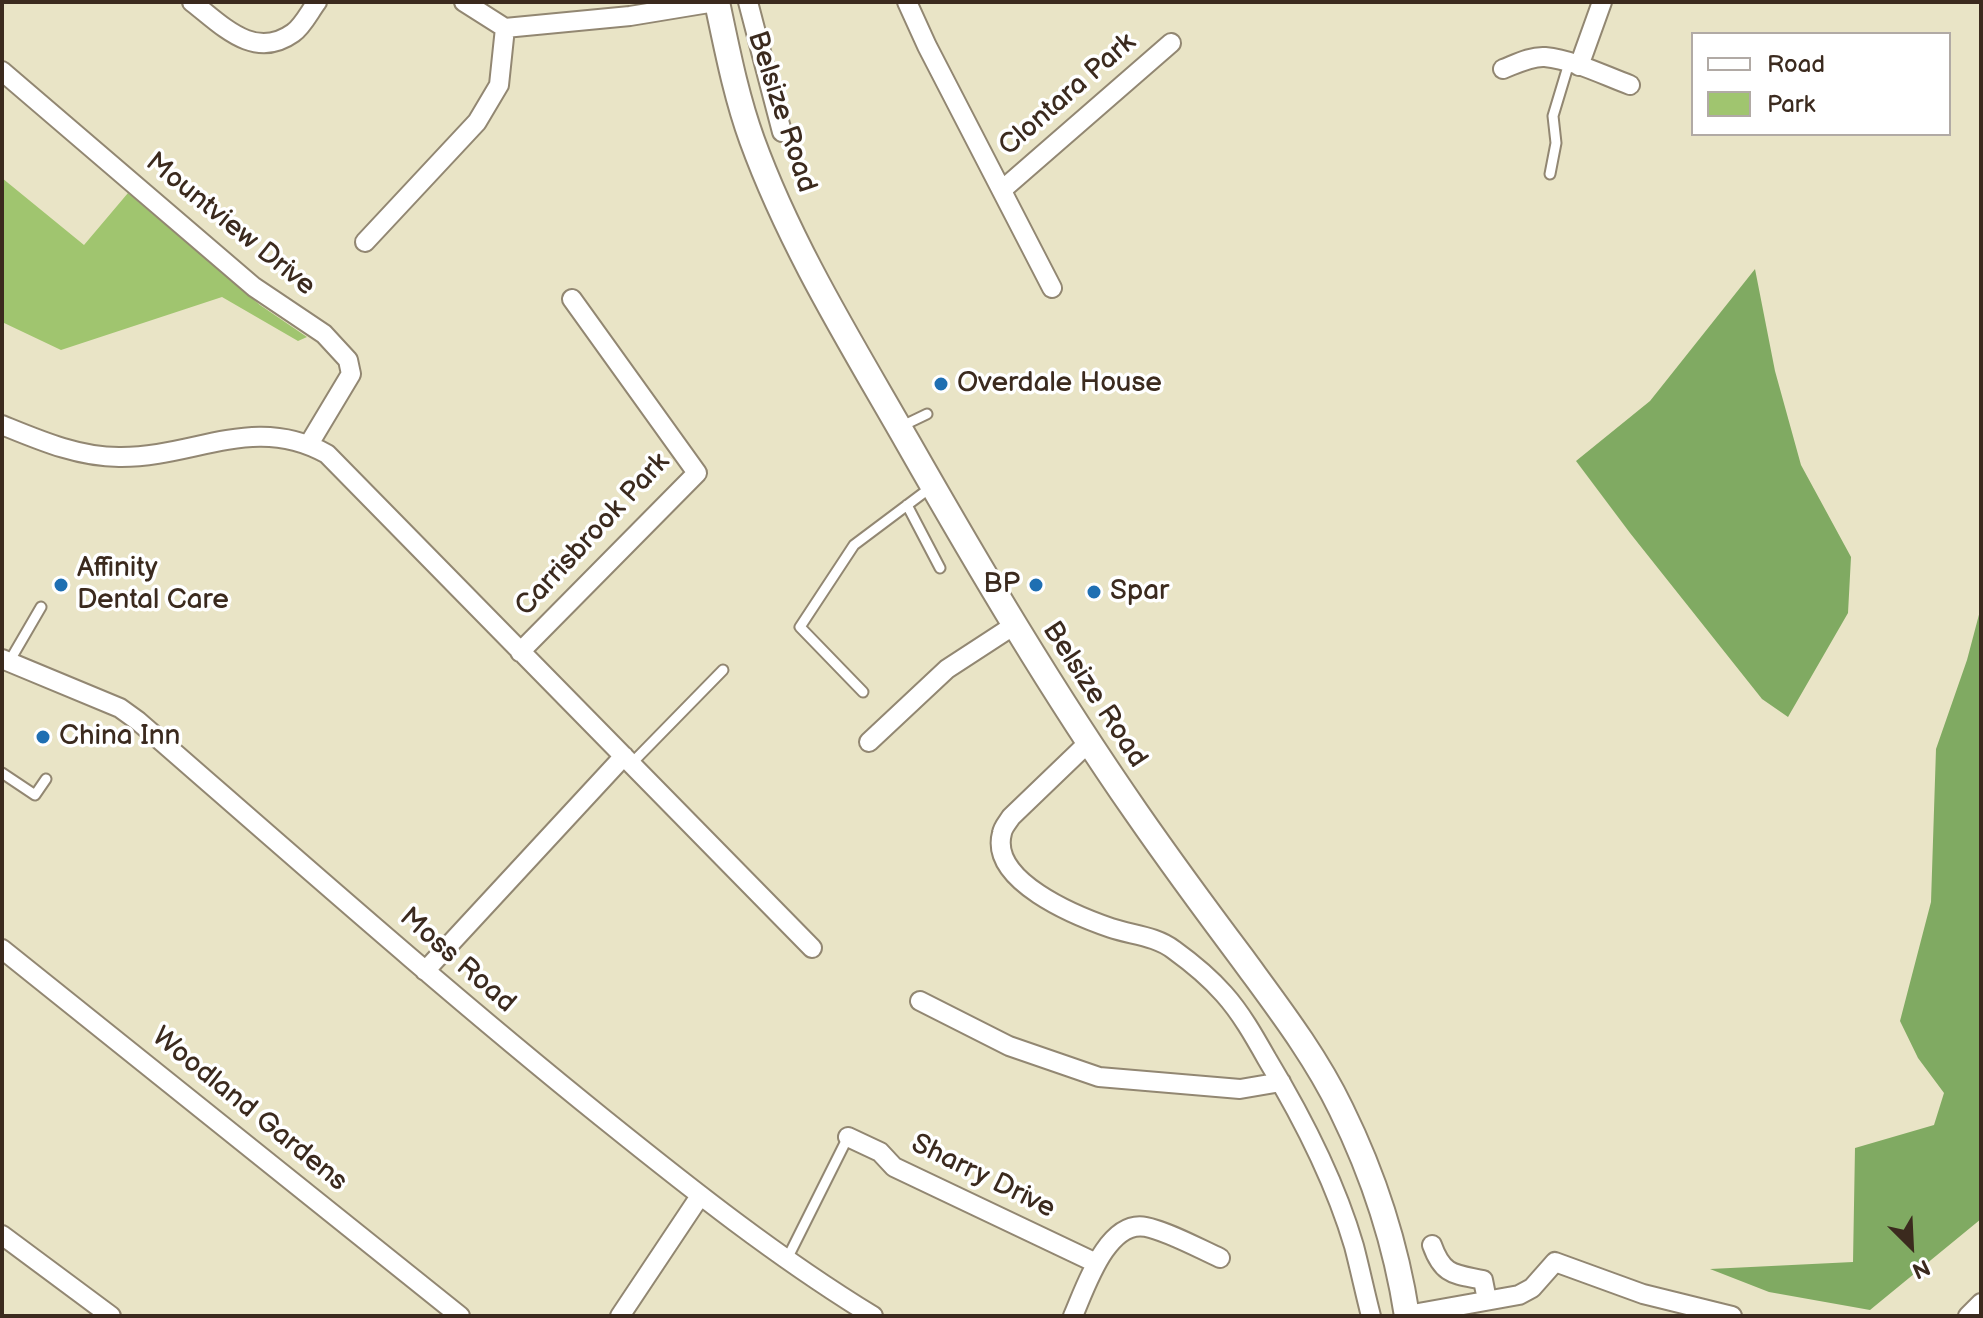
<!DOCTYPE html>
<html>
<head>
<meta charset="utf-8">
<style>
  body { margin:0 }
  #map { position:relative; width:1983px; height:1318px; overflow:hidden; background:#e9e4c6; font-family:"Balsamiq Sans",sans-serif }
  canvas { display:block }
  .frame { position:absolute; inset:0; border:4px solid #3b2a1e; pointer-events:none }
  .legend { position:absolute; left:1691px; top:32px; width:260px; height:104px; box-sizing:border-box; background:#fff; border:2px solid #b1aaa5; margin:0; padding:10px 14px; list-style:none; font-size:24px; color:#3b2a1e }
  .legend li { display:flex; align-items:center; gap:16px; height:40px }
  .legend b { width:40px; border:2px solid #b1aaa5 }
  .north { position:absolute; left:1871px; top:1206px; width:80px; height:80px; -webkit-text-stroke:6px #fff; paint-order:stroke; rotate:156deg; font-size:22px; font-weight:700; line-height:32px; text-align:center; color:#3b2a1e }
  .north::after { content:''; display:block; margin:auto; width:28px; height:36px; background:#3b2a1e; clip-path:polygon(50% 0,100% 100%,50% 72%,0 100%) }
</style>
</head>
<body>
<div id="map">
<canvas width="1983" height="1318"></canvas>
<div class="frame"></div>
<ul class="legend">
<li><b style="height:10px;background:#fff"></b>Road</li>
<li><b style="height:22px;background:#a0c56f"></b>Park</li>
</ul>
<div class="north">N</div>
</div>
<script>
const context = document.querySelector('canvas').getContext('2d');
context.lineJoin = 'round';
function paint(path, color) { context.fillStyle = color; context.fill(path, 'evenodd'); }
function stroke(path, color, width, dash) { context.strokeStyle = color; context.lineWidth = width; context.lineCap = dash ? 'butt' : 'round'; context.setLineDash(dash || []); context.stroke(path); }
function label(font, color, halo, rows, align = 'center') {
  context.font = font + ' "Balsamiq Sans",sans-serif'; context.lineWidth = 7; context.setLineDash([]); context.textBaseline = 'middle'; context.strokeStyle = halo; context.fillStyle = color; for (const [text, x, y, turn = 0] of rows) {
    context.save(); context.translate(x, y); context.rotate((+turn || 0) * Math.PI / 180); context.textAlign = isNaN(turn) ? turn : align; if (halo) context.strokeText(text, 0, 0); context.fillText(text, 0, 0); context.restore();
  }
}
paint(new Path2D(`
  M2 178 84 245 128 193 260 305 307 337 298 341 222 297 61 350 2 322Z`), '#a0c56f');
paint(new Path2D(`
  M1755 269 1775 371 1801 465 1851 557 1848 613 1788 717 1762 699 1630 533 1576 461 1650 401Z
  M1981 607V1219L1870 1310 1769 1292 1710 1269 1853 1262 1855 1148 1934 1125 1944 1093 1918 1058 1900 1021 1931 902 1936 749 1967 660Z`), '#80aa62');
const lane = new Path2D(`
  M1550 174 1556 143 1553 116 1569 63
  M902 426 927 414
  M907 505 940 568
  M9 662 41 607
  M863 692 800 627 854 545 930 488
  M631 764 723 670
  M2 773 35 795 46 779
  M787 1259 848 1137`);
const street = new Path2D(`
  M192 2C222 25 254 61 293 33 303 26 310 11 317 2
  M464 2 505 28 630 16 715 2
  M748 2 782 132
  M907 2 927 46 1052 288
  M1579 66 1602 2
  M1503 69C1516 64 1531 56 1545 57 1574 60 1603 75 1630 85
  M2 71 254 287 324 334 348 360 351 374 309 444
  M1002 190 1171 43
  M365 242 477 122 499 85 505 28
  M2 425C39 440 78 457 119 457 194 458 254 413 327 454L812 948
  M520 652 697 473 572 299
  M2 659 120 708 138 721C292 855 445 991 604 1119 691 1189 778 1258 873 1316
  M869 742 947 669 1013 626
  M1088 743 1011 817C1008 822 1003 827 1002 833 989 881 1076 916 1111 928 1132 935 1156 936 1174 950 1192 963 1209 977 1224 994 1241 1013 1254 1036 1267 1059 1302 1117 1335 1181 1354 1246 1360 1269 1365 1293 1371 1316
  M2 949 460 1316
  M425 971 624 756
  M920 1001 1009 1046 1099 1077 1240 1089 1281 1082
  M848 1137 880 1152 894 1167 1096 1263
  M2 1235 111 1316
  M1432 1245C1443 1276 1455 1274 1483 1280L1487 1300
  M1407 1315 1519 1295 1532 1288 1555 1262 1643 1294 1732 1316
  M620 1316 700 1196
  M1073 1316C1085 1289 1107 1219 1146 1227 1167 1231 1200 1249 1220 1258
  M1968 1316 1981 1303`);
const secondary = new Path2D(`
  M717 2C727 49 736 96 752 140 791 247 851 343 907 441 980 569 1052 691 1136 812 1170 861 1206 910 1242 958 1277 1006 1315 1055 1341 1109 1373 1174 1396 1244 1407 1316`);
stroke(lane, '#928772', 13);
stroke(street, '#928772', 22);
stroke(secondary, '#928772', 28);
stroke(lane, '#fff', 9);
stroke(street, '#fff', 18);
stroke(secondary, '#fff', 24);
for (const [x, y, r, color] of [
  [941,384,8,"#1f6fb2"],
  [61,585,8,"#1f6fb2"],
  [1036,585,8,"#1f6fb2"],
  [1094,592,8,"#1f6fb2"],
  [43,737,8,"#1f6fb2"]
]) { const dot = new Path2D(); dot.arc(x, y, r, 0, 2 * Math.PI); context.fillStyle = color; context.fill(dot); stroke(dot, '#fff', 3); }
label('28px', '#3b2a1e', '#fff', [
  ["Clontara Park",1068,95,-41],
  ["Belsize Road",781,112,72],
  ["Mountview Drive",230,225,39],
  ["Carrisbrook Park",593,535,-47],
  ["Belsize Road",1094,695,57],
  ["Moss Road",457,961,41],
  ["Woodland Gardens",249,1110,39],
  ["Sharry Drive",983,1177,26]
]);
label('28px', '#3b2a1e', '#fff', [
  ["Overdale House",957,384],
  ["Affinity",77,569],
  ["Dental Care",77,601],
  ["BP",1020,585,"right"],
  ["Spar",1110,592],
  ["China Inn",59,737]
], 'left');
</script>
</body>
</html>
